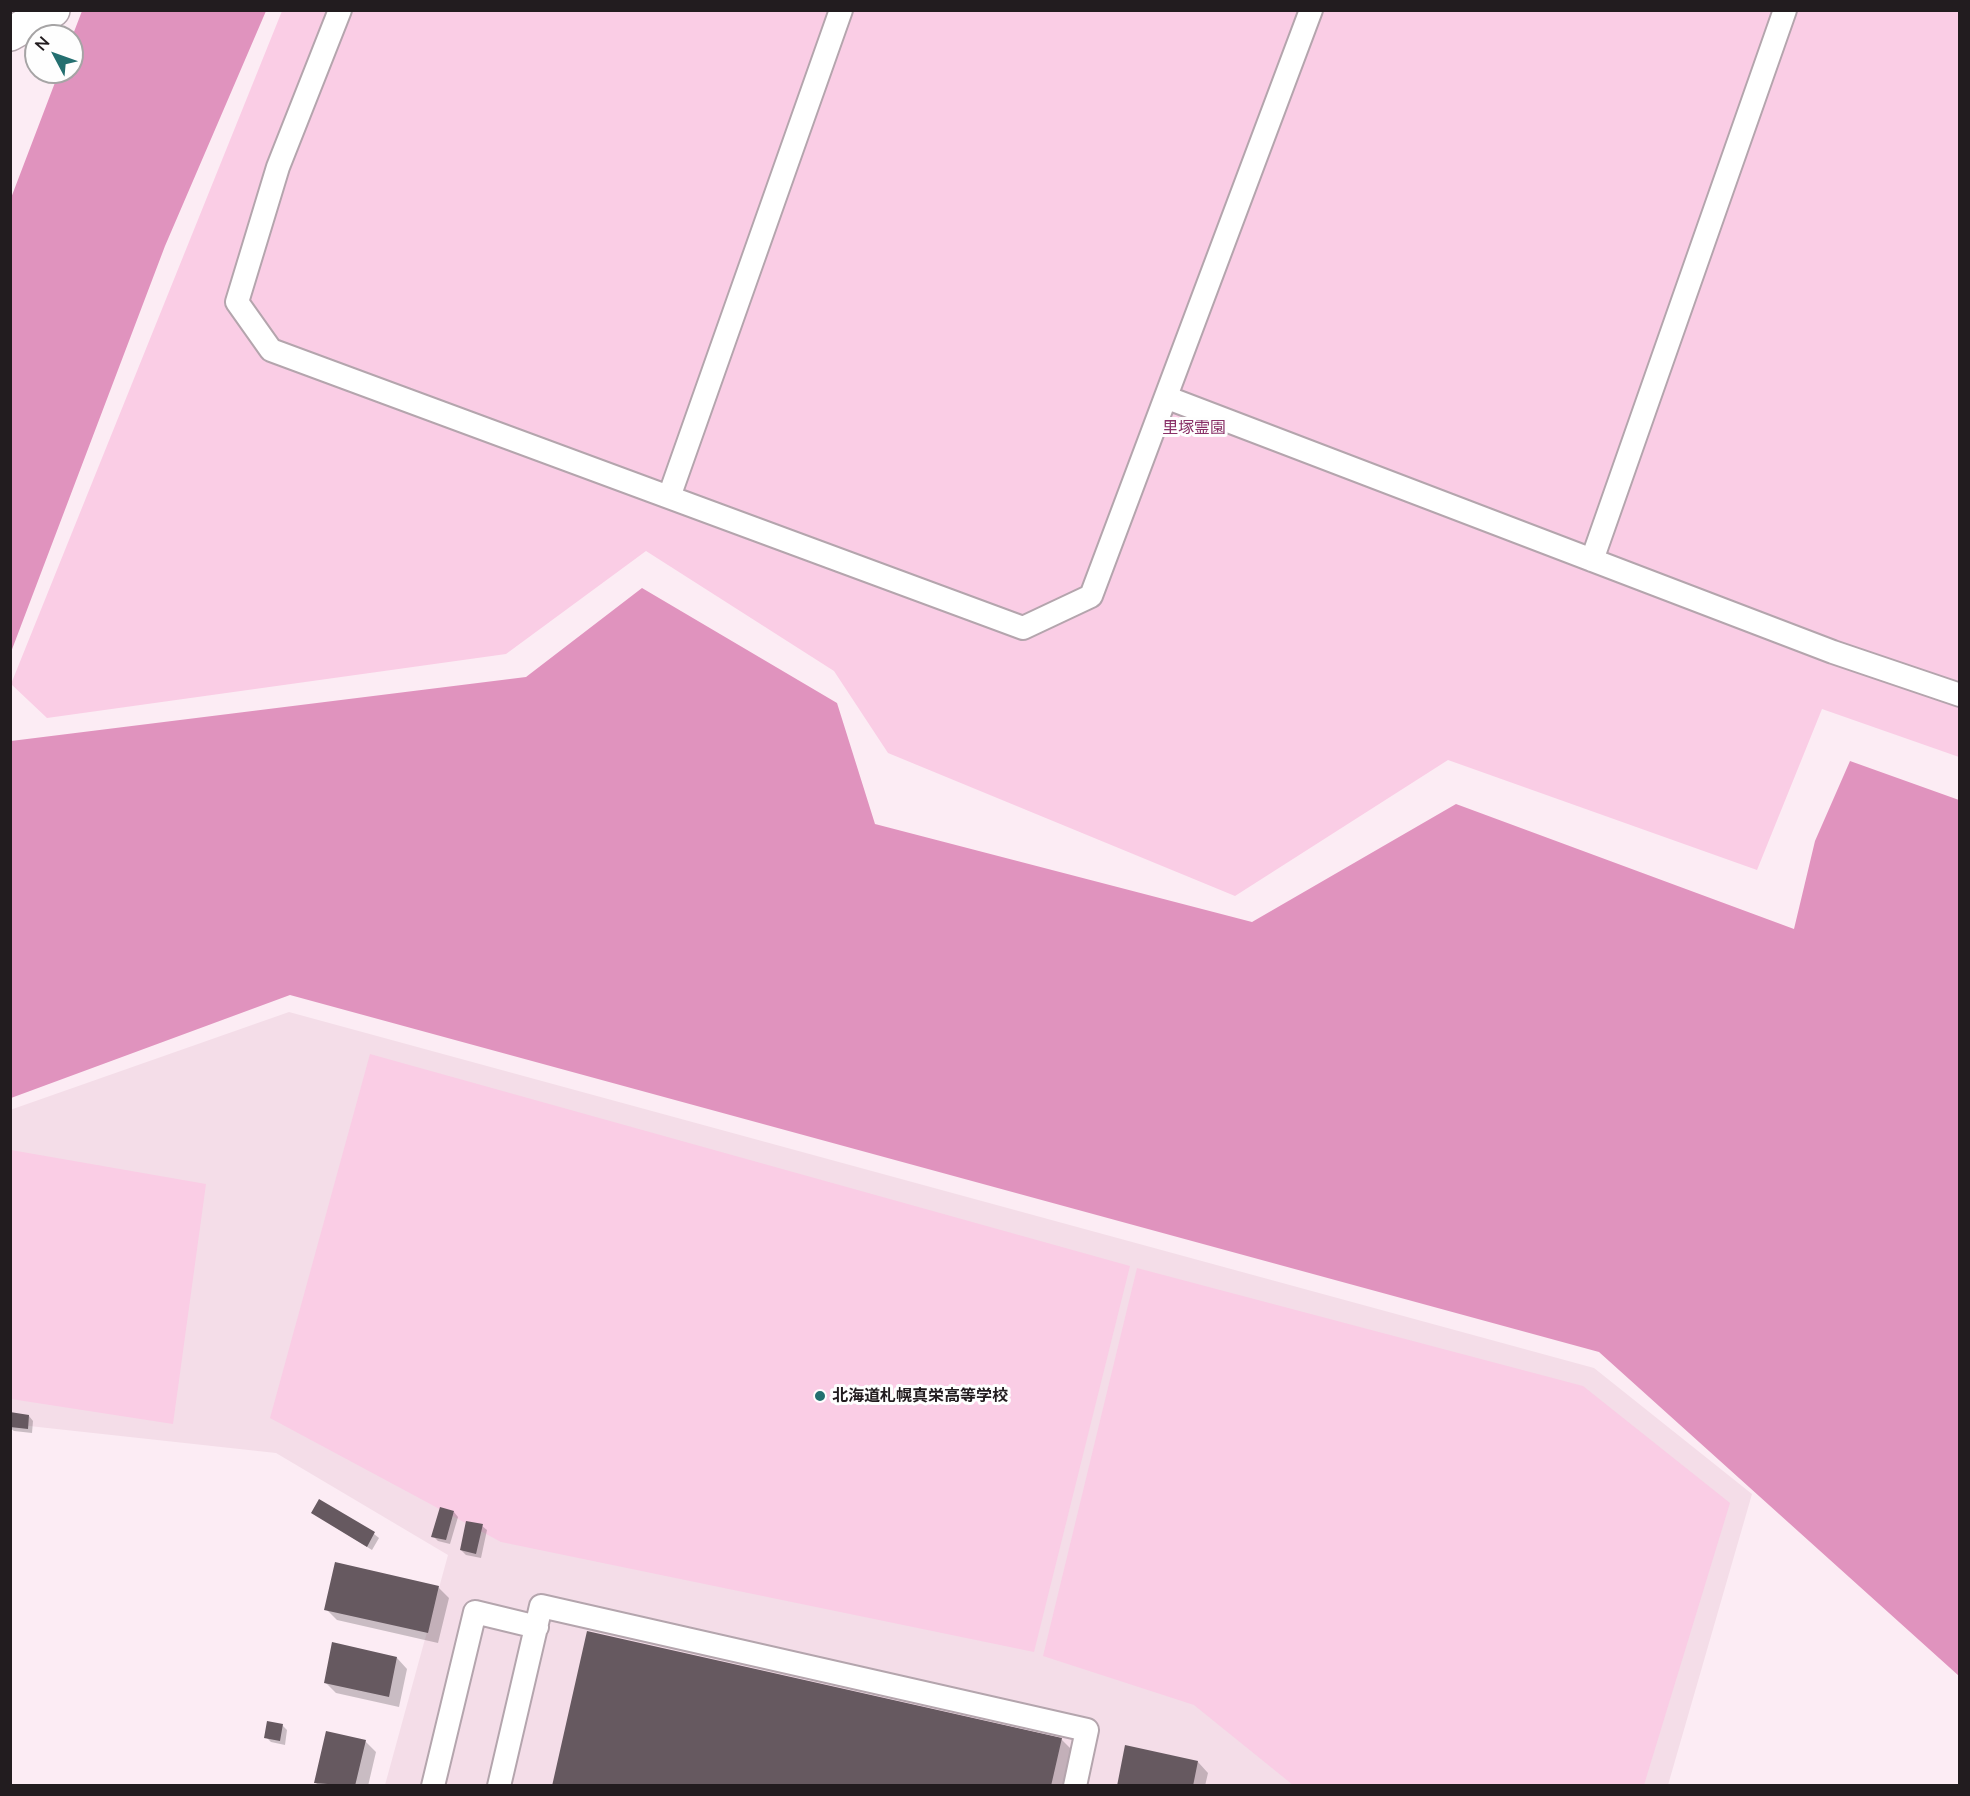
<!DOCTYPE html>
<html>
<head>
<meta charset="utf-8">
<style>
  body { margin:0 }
  #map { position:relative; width:1970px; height:1796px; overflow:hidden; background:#fcecf4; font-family:Lato,sans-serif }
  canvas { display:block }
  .frame { position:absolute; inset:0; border:12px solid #221c1f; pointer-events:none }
  .north { position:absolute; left:24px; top:24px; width:60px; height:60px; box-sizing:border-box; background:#fefefe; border:2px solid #a6a4a5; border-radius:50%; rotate:311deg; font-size:16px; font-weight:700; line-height:24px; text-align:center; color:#221c1f }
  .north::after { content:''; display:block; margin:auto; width:21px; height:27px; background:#246f70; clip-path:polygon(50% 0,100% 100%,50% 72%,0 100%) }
</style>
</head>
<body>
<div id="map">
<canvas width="1970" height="1796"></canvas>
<div class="frame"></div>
<div class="north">N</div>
</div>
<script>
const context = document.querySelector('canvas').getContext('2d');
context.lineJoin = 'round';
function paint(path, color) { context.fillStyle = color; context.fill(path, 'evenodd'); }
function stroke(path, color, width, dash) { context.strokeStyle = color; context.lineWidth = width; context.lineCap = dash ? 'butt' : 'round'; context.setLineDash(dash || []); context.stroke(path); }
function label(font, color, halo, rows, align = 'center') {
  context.font = font + ' Lato,"Noto Sans JP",sans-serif'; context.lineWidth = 6; context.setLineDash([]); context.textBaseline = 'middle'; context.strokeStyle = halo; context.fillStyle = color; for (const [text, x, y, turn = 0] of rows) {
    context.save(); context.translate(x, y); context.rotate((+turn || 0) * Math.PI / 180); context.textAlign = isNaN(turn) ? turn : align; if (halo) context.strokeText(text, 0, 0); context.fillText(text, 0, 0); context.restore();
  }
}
paint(new Path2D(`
  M289 1012 1594 1368 1752 1494 1668 1785H385L448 1555 276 1453 11 1424 10 1110Z`), '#f4dde8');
paint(new Path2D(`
  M282 11H1959V757L1822 709 1757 870 1448 760 1235 896 888 753 834 671 646 551 506 654 47 718 11 684Z
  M370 1054 1130 1266 1034 1652 501 1542 270 1418Z
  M11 1150 206 1184 173 1424 11 1399Z
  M1137 1268 1583 1386 1730 1503 1644 1785H1293L1194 1705 1043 1656Z`), '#facde5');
paint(new Path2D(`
  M82 11H266L165 246 11 652V198L59 72H72V37Z
  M642 588 837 703 875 824 1252 922 1456 804 1794 929 1815 841 1850 761 1959 800V1676L1599 1352 290 995 11 1098V741L526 677Z`), '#e093be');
paint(new Path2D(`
  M11 1414 29 1416 33 1421 32 1433 14 1431 10 1428Z
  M454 1512 458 1517 450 1544 438 1541 433 1536Z
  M313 1513 374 1534 379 1538 372 1550Z
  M482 1526 487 1530 481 1558 466 1555 461 1550Z
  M438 1587 449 1598 438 1643 337 1620 326 1609Z
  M397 1658 407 1669 399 1707 336 1693 325 1682Z
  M282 1725 287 1730 285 1745 271 1742 266 1737Z
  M1061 1739 1077 1755 1070 1786H554Z
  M365 1741 376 1752 368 1786H319L316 1783Z
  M1198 1762 1208 1773 1205 1786H1118Z`), '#0003');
paint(new Path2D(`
  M10 1412 29 1415 28 1429 10 1427Z
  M319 1499 375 1532 367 1547 311 1513Z
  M440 1507 454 1511 446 1540 431 1537Z
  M466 1521 483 1524 476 1554 460 1550Z
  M335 1562 439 1586 428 1633 324 1610Z
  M587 1631 1062 1738 1051 1786H552Z
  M332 1642 397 1657 389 1697 324 1683Z
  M267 1721 283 1724 280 1741 264 1738Z
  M326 1731 366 1740 355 1786 314 1783Z
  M1125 1745 1198 1761 1193 1786H1117Z`), '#665960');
const service = new Path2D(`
  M340 10 278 167 237 302 271 350 1023 628 1091 596 1311 10
  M1168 398 1833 652 1960 695
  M669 497 841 10
  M1592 560 1785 10
  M433 1786 475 1612 537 1627
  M499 1786 541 1606 1087 1730 1075 1786`);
const minor = new Path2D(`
  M10 34 53 10`);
stroke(service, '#b4a5ad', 26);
stroke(minor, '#b4a5ad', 36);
stroke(service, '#fff', 22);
stroke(minor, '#fff', 33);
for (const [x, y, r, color] of [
  [820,1396,6,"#246f70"]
]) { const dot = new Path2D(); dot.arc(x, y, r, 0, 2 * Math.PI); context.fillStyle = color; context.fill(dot); stroke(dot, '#fefefe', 2); }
label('16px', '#893067', '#fefefe', [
  ["里塚霊園",1194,428]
]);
label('bold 16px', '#221c1f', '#fefefe', [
  ["北海道札幌真栄高等学校",832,1396]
], 'left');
</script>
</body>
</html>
